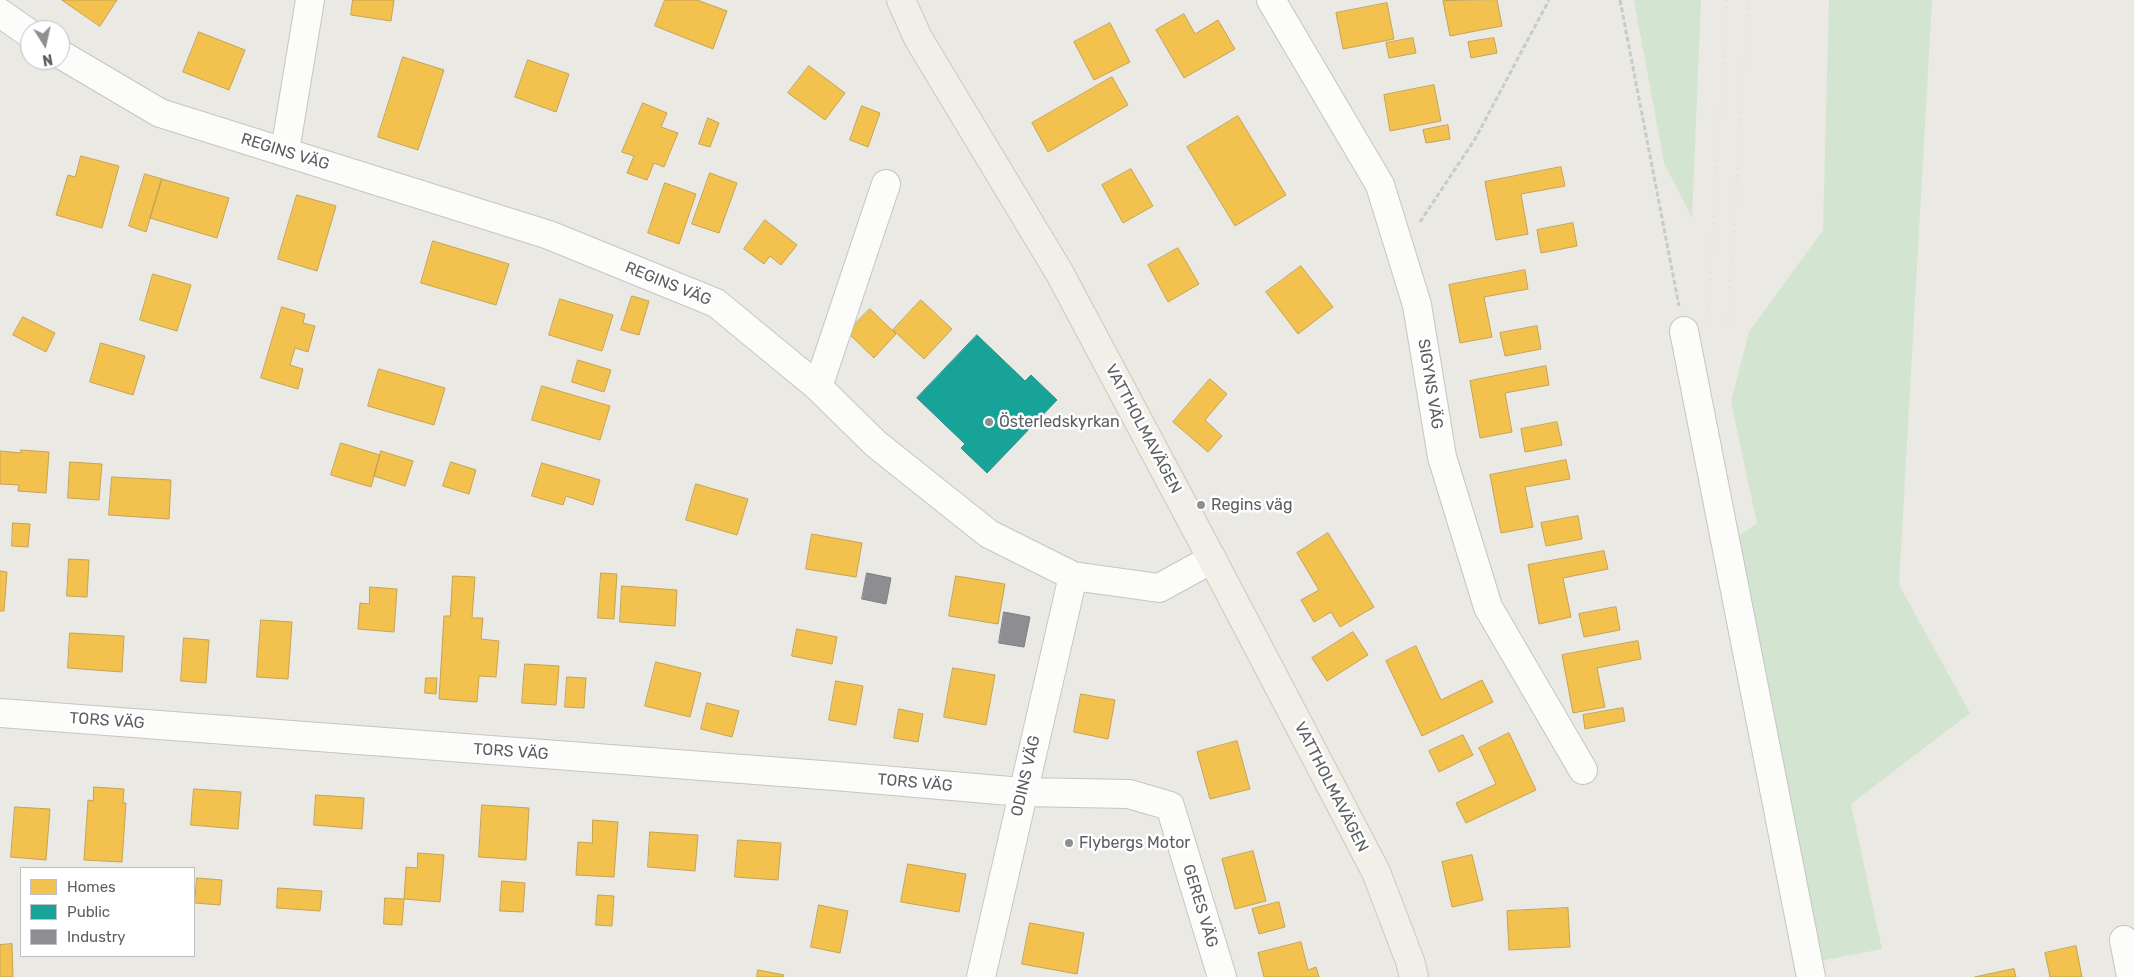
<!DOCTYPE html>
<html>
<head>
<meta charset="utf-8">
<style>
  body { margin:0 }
  #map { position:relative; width:2134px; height:977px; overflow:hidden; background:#eae9e4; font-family:Rubik,sans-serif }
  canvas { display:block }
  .legend { position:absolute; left:20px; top:867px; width:175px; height:90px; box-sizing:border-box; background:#fff; border:1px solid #bdbfc0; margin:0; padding:6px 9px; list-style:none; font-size:15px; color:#5b5e62 }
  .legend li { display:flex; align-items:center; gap:10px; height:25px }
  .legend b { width:25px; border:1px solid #bdbfc0 }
  .north { position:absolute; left:20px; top:20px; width:50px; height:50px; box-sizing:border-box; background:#fff; border:1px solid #bdbfc0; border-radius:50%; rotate:170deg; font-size:14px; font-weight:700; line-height:20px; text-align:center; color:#5b5e62 }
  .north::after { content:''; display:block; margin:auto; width:18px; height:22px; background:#8d8f90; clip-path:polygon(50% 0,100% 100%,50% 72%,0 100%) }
</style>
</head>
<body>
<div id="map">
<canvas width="2134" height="977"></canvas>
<ul class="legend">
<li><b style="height:14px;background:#f2c14e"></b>Homes</li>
<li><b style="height:14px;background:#17a398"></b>Public</li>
<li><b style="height:14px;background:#8d8d92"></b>Industry</li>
</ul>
<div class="north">N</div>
</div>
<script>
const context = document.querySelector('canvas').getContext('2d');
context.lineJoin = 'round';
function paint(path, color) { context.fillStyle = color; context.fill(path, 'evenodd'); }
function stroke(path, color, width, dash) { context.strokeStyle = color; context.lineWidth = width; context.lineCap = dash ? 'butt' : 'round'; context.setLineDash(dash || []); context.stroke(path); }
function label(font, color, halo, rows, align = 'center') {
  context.font = font + ' Rubik,sans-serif'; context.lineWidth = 5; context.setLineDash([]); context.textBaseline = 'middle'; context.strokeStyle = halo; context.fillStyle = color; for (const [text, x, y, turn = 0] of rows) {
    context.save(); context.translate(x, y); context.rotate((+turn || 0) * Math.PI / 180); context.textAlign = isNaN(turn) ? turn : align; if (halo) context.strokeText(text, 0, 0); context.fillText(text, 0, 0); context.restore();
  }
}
paint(new Path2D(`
  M1634 0H1701L1692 218 1664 163Z
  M1829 0H1932L1899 585 1970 713 1851 804 1882 949 1820 961 1734 539 1757 523 1731 402 1749 332 1823 230Z`), '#d3e5d1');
const homes = new Path2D(`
  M62 0H117L100 26Z
  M353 0H394L391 21 351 15Z
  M665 0H697L727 11 713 49 655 26Z
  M1497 0 1502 26 1450 36 1443 1Z
  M1387 3 1394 39 1343 49 1336 13Z
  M1184 14 1195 34 1218 20 1235 49 1184 78 1156 30Z
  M1110 23 1130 62 1094 80 1074 42Z
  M199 32 245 50 229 90 183 72Z
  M1413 38 1416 53 1389 58 1386 43Z
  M1494 38 1497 53 1471 58 1468 42Z
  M403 57 444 70 418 150 378 137Z
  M528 60 569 74 556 112 515 97Z
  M809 66 845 93 825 120 788 93Z
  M1112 77 1128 105 1048 152 1032 123Z
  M1434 85 1441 121 1390 131 1384 95Z
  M643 103 667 113 661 127 678 133 664 167 654 163 647 180 627 173 634 156 622 152Z
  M862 106 880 113 868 147 850 140Z
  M1238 116 1286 195 1235 226 1187 147Z
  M708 118 719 123 710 147 699 144Z
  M1448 125 1450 139 1426 143 1423 130Z
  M81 156 119 166 102 228 56 215 68 175 75 177Z
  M1561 167 1565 186 1521 194 1528 234 1496 240 1485 182Z
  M1131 169 1153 206 1123 223 1102 185Z
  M710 173 737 183 719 233 692 224Z
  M145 174 162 179 146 232 129 226Z
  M162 179 229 198 217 238 150 218Z
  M665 183 696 194 679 244 648 233Z
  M297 195 336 206 317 271 278 259Z
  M765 220 797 245 781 265 770 256 764 264 744 249Z
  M1573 223 1577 246 1541 253 1537 230Z
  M433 241 509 264 496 305 421 283Z
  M1178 248 1199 284 1168 302 1148 265Z
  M1301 266 1333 307 1298 334 1266 292Z
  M1525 270 1528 289 1484 297 1492 337 1460 343 1449 285Z
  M153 274 191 285 177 331 140 320Z
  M632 296 649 301 639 335 621 330Z
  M560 299 613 315 602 351 549 335Z
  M921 300 952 329 924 359 893 330Z
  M282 307 305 314 303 323 315 326 308 352 295 348 290 365 303 369 298 389 261 378Z
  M870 309 896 334 874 358 847 332Z
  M23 317 55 333 46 352 13 335Z
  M1537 326 1541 349 1505 356 1500 333Z
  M101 343 145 356 133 395 90 382Z
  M578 360 611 370 604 392 572 382Z
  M1546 366 1549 385 1505 393 1512 432 1480 438 1470 381Z
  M379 369 445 388 434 425 368 406Z
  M1210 379 1227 394 1205 420 1222 436 1208 452 1173 422Z
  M542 386 610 406 600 440 532 420Z
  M1557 422 1562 445 1525 452 1521 429Z
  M341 443 380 455 371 487 331 475Z
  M21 450 49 452 46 493 18 491 19 485 0 484V451L21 453Z
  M381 451 413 461 405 486 374 476Z
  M1566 460 1570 479 1525 487 1533 527 1501 533 1490 475Z
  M70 462 102 464 99 500 68 498Z
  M451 462 476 470 469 494 443 486Z
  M542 463 600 480 593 505 566 496 563 505 532 496Z
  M112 477 171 480 169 519 109 515Z
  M696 484 748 499 737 535 686 520Z
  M1578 516 1582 539 1546 546 1541 523Z
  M13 523 30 524 28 547 12 546Z
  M1328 533 1374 607 1340 627 1331 612 1314 622 1301 600 1319 590 1297 553Z
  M812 534 862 543 856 577 806 569Z
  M1604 551 1608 569 1563 578 1571 617 1539 624 1528 565Z
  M69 559 89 560 87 597 67 596Z
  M0 571 7 572 4 611H0Z
  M601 573 617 574 614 619 598 618Z
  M453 576 475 577 472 618H483L481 639 499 641 496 677 479 676 477 702 439 699 444 616H450Z
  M956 576 1005 584 998 624 949 616Z
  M622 586 677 590 675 626 620 622Z
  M370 587 397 589 394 632 358 629 360 603 369 604Z
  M1616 607 1620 630 1584 637 1579 614Z
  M261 620 292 622 288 679 257 677Z
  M797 629 837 637 832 664 792 656Z
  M1353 632 1368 655 1327 681 1312 658Z
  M70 633 124 636 122 672 68 668Z
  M184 638 209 640 206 683 181 681Z
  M1638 641 1641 659 1597 668 1605 707 1573 713 1562 655Z
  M1416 646 1441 700 1482 680 1493 702 1422 736 1386 661Z
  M656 662 701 673 690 717 645 706Z
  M525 664 559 666 556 705 522 703Z
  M953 668 995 675 986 725 944 717Z
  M567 677 586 678 584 708 565 707Z
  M426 678H437L436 694 425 693Z
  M836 681 863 686 856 725 829 720Z
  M1081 694 1115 700 1108 739 1074 732Z
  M707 703 739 711 732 737 701 729Z
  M1623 708 1625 721 1585 729 1583 715Z
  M899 709 923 714 918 742 894 738Z
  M1509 733 1536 790 1466 823 1456 803 1496 784 1479 748Z
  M1463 735 1473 755 1439 772 1429 751Z
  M1237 741 1250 789 1210 799 1197 752Z
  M94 787 124 789 123 803H126L122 862 84 860 88 800 93 801Z
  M194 789 241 792 238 829 191 825Z
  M316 795 364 798 362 829 314 825Z
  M482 805 529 808 526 860 479 857Z
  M15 807 50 809 46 860 11 857Z
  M593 820 618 822 614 877 576 875 578 842 592 843Z
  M650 832 698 835 695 871 648 867Z
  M738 840 781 843 778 880 735 877Z
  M1253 851 1266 901 1235 909 1222 859Z
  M418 853 444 855 440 902 404 899 406 867 417 868Z
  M1472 855 1483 900 1452 907 1442 862Z
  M908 864 966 874 959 912 901 902Z
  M197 878 222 880 220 905 195 903Z
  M502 881 525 883 523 912 500 911Z
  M278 888 322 891 320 911 277 908Z
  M598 895 614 896 612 926 596 925Z
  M385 898 404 899 402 925 384 924Z
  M1279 902 1285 927 1259 934 1252 909Z
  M819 905 848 911 840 953 811 947Z
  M1568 908 1570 947 1509 950 1507 911Z
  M1030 923 1084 933 1077 974 1022 964Z
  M1301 942 1308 970 1316 967 1319 977H1264L1258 953Z
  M12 944 13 977H0V945Z
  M2076 946 2082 977H2050L2045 953Z
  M2014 969 2016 977H1975Z
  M758 970 784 975 783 977H757Z`);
paint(homes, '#f2c14e');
stroke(homes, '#c5a354', 1);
const public = new Path2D(`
  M977 335 1025 381 1031 375 1057 400 987 473 961 448 965 444 917 398Z`);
paint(public, '#17a398');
stroke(public, '#2b8e88', 1);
const industry = new Path2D(`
  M867 573 891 578 886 604 862 599Z
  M1004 612 1030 617 1024 647 999 643Z`);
paint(industry, '#8d8d92');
stroke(industry, '#7e7f84', 1);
const minor = new Path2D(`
  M1271 0 1380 185 1417 305 1442 457 1488 607 1583 770
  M0 13 30 34
  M60 54 160 113 549 235 716 303 818 387 876 444 989 534 1073 576 1159 588 1212 559
  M285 151 310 0
  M1684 331 1811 977
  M818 387 886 184
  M0 713 835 776 1022 792 1129 794 1170 806 1222 977
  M2124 940 2131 977
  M981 977 1073 576`);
const major = new Path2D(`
  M901 0 918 38 1059 272 1212 559 1376 872 1410 961 1414 977`);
stroke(minor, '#c6c5c5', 30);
stroke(major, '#cfc8b5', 30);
stroke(new Path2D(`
  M1620 0 1679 306
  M1420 222 1475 139 1549 0`), '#c8cbc9', 3, [5, 2.5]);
stroke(minor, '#fcfcfb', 28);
stroke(major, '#f1efe7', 28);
stroke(new Path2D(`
  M1707 322 1727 0
  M1728 323 1748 0`), '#e2e1e1', 4, [1, 6]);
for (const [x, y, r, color] of [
  [989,422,5,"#8d8f90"],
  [1201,505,5,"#8d8f90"],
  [1069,843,5,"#8d8f90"]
]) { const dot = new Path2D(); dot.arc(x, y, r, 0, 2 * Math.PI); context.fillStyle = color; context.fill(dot); stroke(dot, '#fff', 2); }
label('16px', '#5b5e62', '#fff', [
  ["REGINS VÄG",285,152,17],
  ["REGINS VÄG",668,284,22],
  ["SIGYNS VÄG",1430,384,81],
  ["VATTHOLMAVÄGEN",1143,429,62],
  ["TORS VÄG",107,721,4],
  ["TORS VÄG",511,752,4],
  ["ODINS VÄG",1026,776,-77],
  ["TORS VÄG",915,783,5],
  ["VATTHOLMAVÄGEN",1331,787,63],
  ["GERES VÄG",1200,906,73]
]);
label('16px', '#5b5e62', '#fff', [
  ["Österledskyrkan",999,422],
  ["Regins väg",1211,505],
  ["Flybergs Motor",1079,843]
], 'left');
</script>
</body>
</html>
